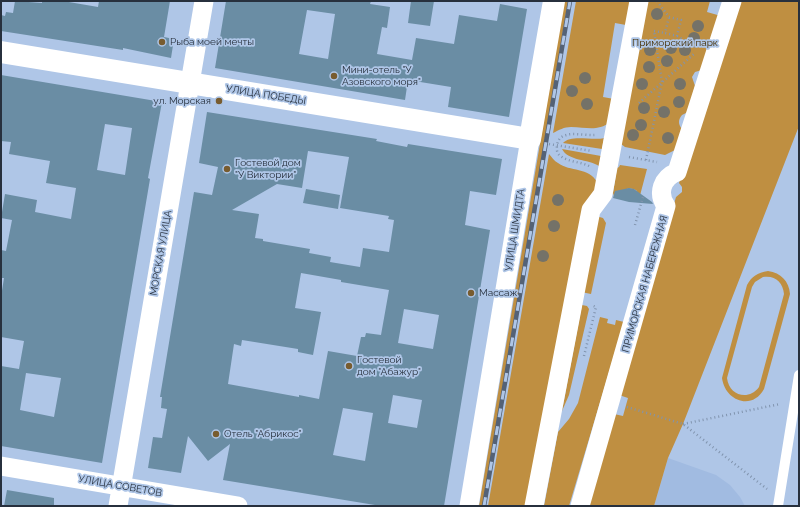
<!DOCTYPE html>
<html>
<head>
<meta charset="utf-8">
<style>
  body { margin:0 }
  #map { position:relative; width:800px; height:507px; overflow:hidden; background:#afc6e7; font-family:Raleway,sans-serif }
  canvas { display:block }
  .frame { position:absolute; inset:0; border:2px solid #27303d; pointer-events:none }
</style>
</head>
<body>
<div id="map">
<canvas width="800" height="507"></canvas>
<div class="frame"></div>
</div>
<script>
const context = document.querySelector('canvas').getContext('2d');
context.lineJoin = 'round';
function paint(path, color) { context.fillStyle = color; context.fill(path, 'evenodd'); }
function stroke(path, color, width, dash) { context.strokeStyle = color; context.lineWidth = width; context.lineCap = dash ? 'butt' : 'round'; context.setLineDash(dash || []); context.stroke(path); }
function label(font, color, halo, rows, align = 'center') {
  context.font = font + ' Raleway,sans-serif'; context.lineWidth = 3.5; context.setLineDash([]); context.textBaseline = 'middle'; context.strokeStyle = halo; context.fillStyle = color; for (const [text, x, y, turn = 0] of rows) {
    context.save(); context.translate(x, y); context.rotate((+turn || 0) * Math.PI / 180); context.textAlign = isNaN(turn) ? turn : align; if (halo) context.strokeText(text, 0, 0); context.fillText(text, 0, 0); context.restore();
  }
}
paint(new Path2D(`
  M668 458 716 475 730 485 740 497 745 506H654Z`), '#a1bbe1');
paint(new Path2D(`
  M564 1H568L483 506H479Z
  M576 1H630L626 25 615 23 603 97 614 99 611 122C596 132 587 127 571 127 564 127 559 130 553 133Z
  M647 1H710L707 12 721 16 702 70 695 72 692 77 695 86 688 112 682 115C678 120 678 124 682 129L675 150 665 155 625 147 621 144Z
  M738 1H799V126L683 424 668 458 654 506H586L614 414 623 416 628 398 619 395 676 197 682 192V187L679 183Z
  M604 138 602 149 563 143C571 134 592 141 604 138Z
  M562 149 601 156 599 166C588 159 568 161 562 149Z
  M549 154C552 157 554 161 558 163 570 172 589 167 597 182L528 506H488Z
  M620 165 647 169 638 203 637 191C628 185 622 191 614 196L613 193 617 168 619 167Z
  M596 216 603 218 606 223 591 294 581 292Z
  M768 271C781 273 789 281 790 294L764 389C752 411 725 401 722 378L747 285C752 276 757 273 768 271ZM763 277C775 275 783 282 784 294L759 387C749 401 729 396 727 378L752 287 755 282Z
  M582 305 587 306 589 309 569 395 562 411Z
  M600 317 608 319 607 323 615 325 616 320 624 322 569 506H544L558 432 569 419 578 403Z`), '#bf8f41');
paint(new Path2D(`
  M15 1 42 3V1H63L98 7 99 1H170L164 37 174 39 171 58 123 48V50L1 31V15L5 16 6 12 13 13Z
  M226 1H371L370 4 390 7 387 28 382 27 377 54 412 60 416 38 454 44 459 15 497 21 500 4 527 9 509 117 448 107 451 87 408 80 405 100 215 68ZM307 10 335 14 328 59 299 54Z
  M411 1H434L430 26 408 23Z
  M1 75 162 102 148 178 150 179 102 463 1 446V366L19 369 24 341 1 337V297L4 278H1V250L6 251 12 220 1 218 5 194 37 200 35 212 71 219 76 188 46 183 50 161 9 154 11 142 1 141ZM105 124 132 128 125 175 97 170ZM26 373 61 378 54 417 20 410Z
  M207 112 377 139 376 141 407 147 408 144 502 159 496 195 470 191 465 225 490 230 444 506H381L223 480 230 444 208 461 188 436 181 473 148 468 153 437 162 438 167 409 161 408 162 397H160L194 192 212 195 218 167 199 163ZM308 151 349 157 340 208 389 216 388 219 394 220 389 252 363 248 360 267 330 262 331 257 309 253 310 249 263 241V239L255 238 259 214 232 210 277 184 302 188ZM301 273 341 280V282L389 290 381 335 366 333 365 337H361L357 356 328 351 319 399 299 395V397L228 384 234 344 241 346 242 340 298 349V352L313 355 321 312 295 308ZM404 309 439 315 433 349 398 343ZM393 395 422 400 417 428 388 423ZM343 408 373 413 365 461 333 455Z
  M629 188 634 189 652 202 653 204 629 202 613 198 615 191Z
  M306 189 340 195 338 209 303 203Z
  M7 490 54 498V506H4Z`), '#6a8da4');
stroke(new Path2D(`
  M657 1 669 17
  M669 17 681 20 677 36 665 33Z
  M654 31 665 33
  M677 36 697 48
  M639 103 695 53
  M549 144 592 151
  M629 157 657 162
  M646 160 662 82 654 31
  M589 166C581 162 570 162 562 157 558 155 556 151 557 146 559 128 582 136 595 135
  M635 225 643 197
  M584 356 596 307 591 305
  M627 407 683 424 767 489
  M683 424 780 404`), '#8194ae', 2.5, [1, 3]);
stroke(new Path2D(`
  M778 506 799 375`), '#fff', 10);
stroke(new Path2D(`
  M1 466 238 506
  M118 506 204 1
  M469 506 530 139
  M534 506 591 210 603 194 639 1
  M580 506 666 206C657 193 662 178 677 172L732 1`), '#fff', 19);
stroke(new Path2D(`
  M1 52 530 139 554 1`), '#fff', 22);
const rail = new Path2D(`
  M484 506 570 1`);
stroke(rail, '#546276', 4.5);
stroke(rail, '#afc6e7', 3, [9]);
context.fillStyle = '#747268';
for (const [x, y] of [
  [657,14],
  [698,26],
  [694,38],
  [671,48],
  [650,50],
  [685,50],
  [667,61],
  [649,67],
  [585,78],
  [642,84],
  [680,84],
  [572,91],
  [679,102],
  [587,104],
  [644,108],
  [664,112],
  [641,125],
  [633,135],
  [668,138],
  [558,200],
  [554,226],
  [543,256]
]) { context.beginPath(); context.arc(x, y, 6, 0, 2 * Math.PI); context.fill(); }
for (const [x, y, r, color] of [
  [162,42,4,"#785c2f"],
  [334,76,4,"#785c2f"],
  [219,101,4,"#785c2f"],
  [227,169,4,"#785c2f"],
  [471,293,4,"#785c2f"],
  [349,366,4,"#785c2f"],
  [216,434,4,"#785c2f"]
]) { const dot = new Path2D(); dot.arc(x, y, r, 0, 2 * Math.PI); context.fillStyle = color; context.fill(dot); stroke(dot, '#afc6e7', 1.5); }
label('10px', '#27303d', '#afc6e7', [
  ["Рыба моей мечты",170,42],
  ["Мини-отель \"У",342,70],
  ["Азовского моря\"",342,82],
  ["ул. Морская",211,101,"right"],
  ["Гостевой дом",235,163],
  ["\"У Виктории\"",235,175],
  ["Массаж",479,293],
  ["Гостевой",357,360],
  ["дом \"Абажур\"",357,372],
  ["Отель \"Абрикос\"",224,434]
], 'left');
label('10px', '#442d00', '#afc6e7', [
  ["Приморский парк",675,43]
]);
label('10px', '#27303d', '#afc6e7', [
  ["УЛИЦА ПОБЕДЫ",266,95,9],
  ["УЛИЦА ШМИДТА",515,230,-81],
  ["МОРСКАЯ УЛИЦА",161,253,-80],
  ["ПРИМОРСКАЯ НАБЕРЕЖНАЯ",645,284,-74],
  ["УЛИЦА СОВЕТОВ",120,486,10]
]);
</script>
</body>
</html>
